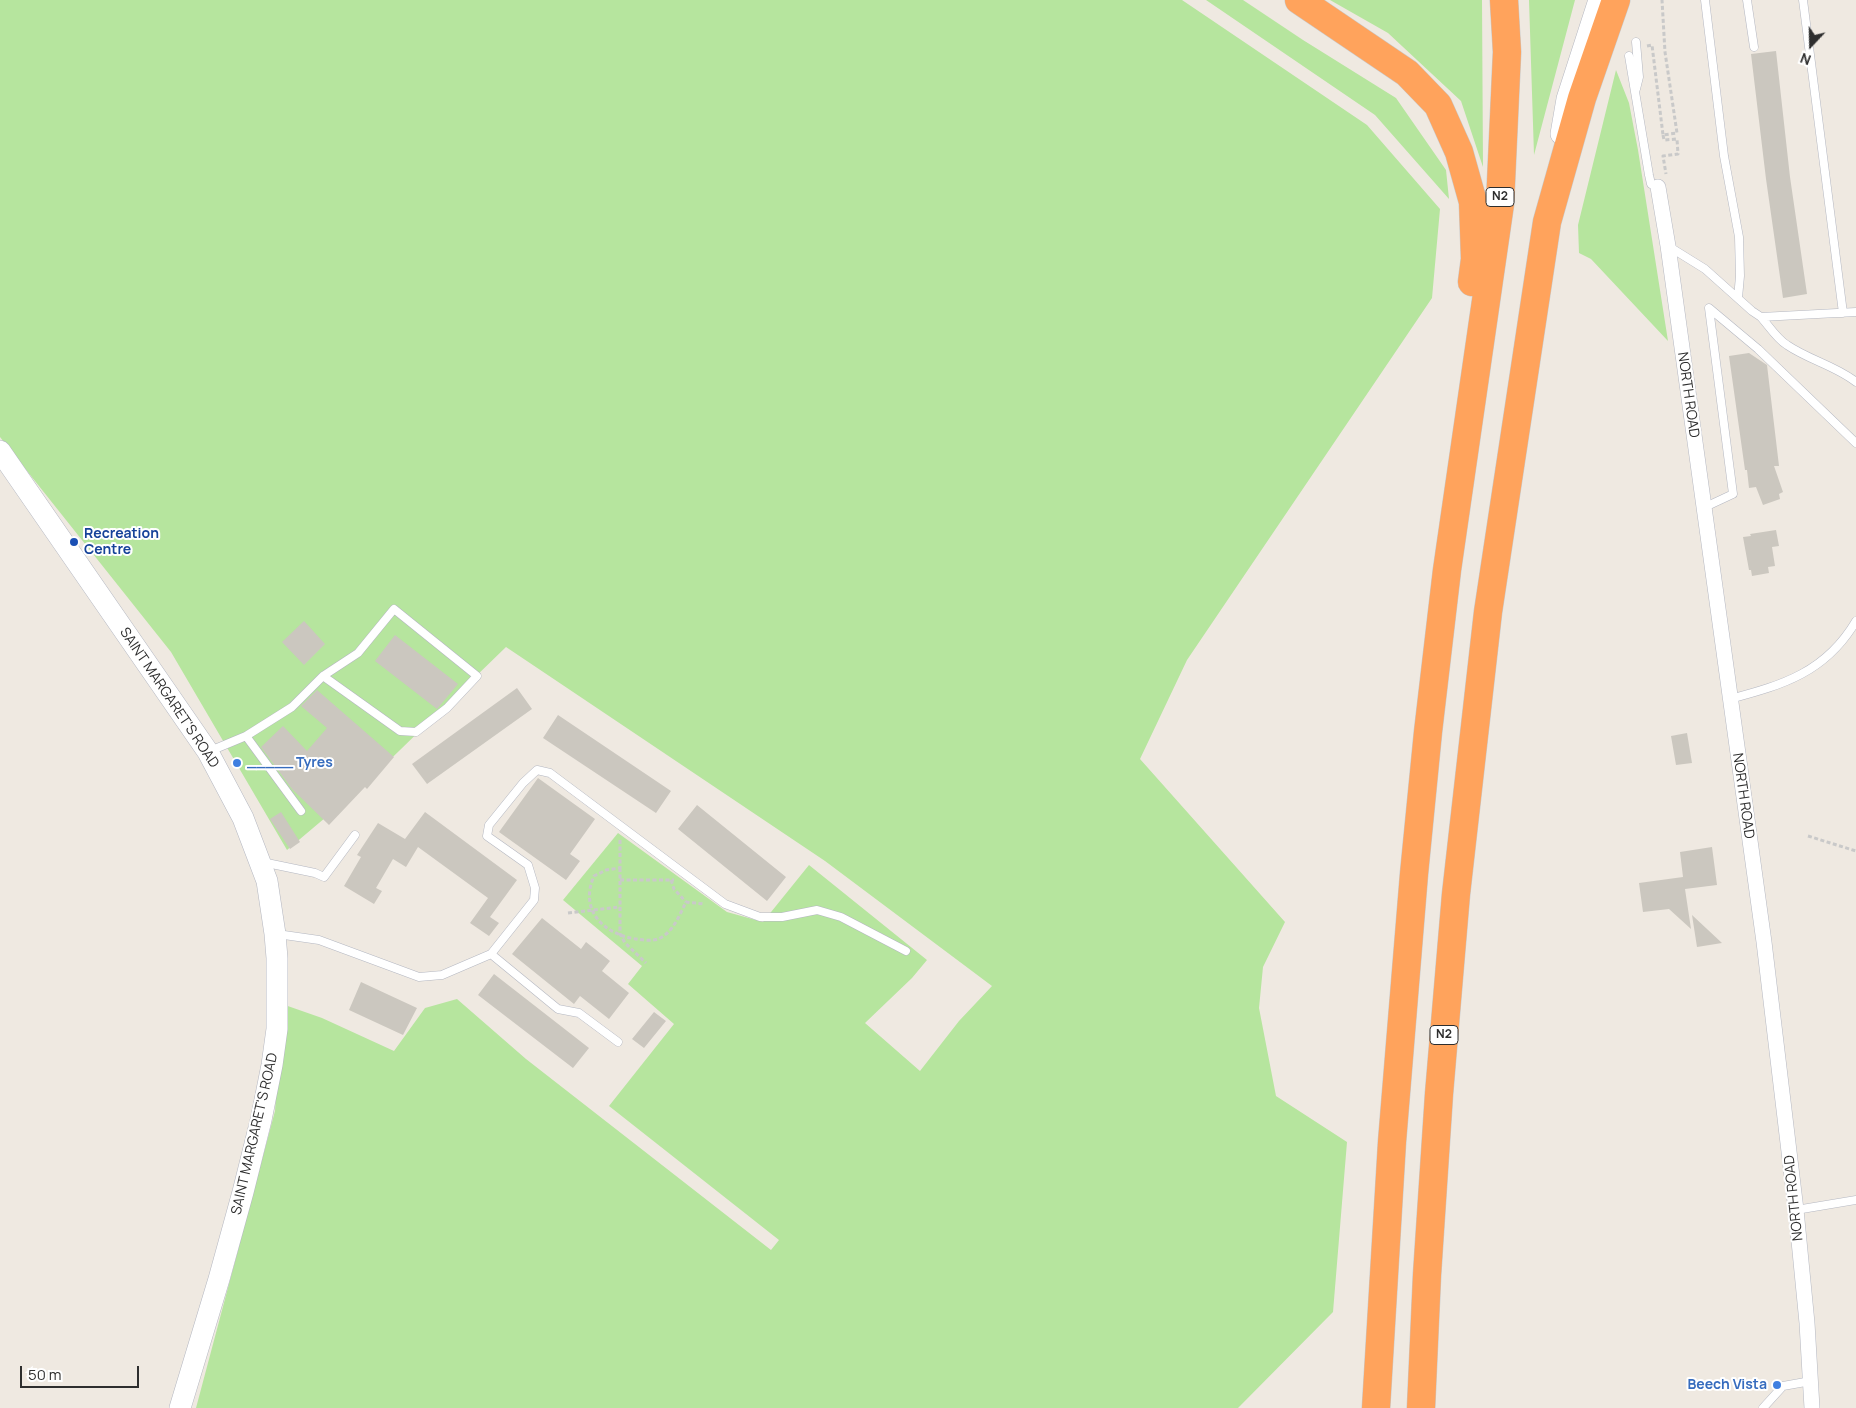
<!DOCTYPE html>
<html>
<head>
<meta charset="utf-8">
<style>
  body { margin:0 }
  #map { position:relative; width:1856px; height:1408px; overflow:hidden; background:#efe9e1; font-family:Manrope,sans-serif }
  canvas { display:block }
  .north { position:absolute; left:1786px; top:20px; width:50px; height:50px; -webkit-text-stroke:4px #fff; paint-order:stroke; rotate:201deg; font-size:14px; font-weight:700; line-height:20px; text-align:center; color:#2e2e2e }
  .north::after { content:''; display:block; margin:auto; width:18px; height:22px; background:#2e2e2e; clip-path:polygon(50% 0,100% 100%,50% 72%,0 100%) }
  .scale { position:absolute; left:20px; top:1366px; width:119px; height:22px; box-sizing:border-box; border:2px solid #2e2e2e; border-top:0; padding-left:6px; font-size:15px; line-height:18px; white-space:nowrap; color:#2e2e2e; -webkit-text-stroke:4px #fff; paint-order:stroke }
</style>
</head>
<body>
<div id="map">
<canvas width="1856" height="1408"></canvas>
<div class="north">N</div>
<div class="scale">50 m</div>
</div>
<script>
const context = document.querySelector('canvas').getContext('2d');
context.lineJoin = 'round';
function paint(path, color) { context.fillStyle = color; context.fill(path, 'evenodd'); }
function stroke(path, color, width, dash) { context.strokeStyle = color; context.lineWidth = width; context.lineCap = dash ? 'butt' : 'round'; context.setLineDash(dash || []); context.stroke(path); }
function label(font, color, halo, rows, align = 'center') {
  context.font = font + ' Manrope,sans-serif'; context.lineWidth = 4; context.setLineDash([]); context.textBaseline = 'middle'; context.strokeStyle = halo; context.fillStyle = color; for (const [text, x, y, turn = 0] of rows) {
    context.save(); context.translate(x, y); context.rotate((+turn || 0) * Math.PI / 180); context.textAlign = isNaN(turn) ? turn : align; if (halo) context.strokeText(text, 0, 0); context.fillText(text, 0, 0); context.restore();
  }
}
paint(new Path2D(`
  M0 0H1182L1367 125 1440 209 1432 298 1187 660 1140 759 1285 922 1263 967 1259 1008 1276 1096 1347 1142 1333 1312 1238 1408H196L275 1111 282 1004 322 1018 394 1051 425 1008 457 999 526 1059 771 1250 779 1240 609 1106 674 1024 628 984 642 966 563 900 618 833 727 912 763 922 809 865 927 960 912 978 865 1023 920 1071 959 1021 992 986 825 861 506 647 364 785 287 850 171 652 0 437Z
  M1206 0H1243L1303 40 1396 98 1446 170 1449 199 1375 115Z
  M1330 0H1482L1483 167 1461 101 1388 33Z
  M1529 0H1575L1534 155Z
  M1616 70 1629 103 1638 150 1668 341 1591 259 1579 253 1578 225Z`), '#b6e59e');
paint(new Path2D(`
  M1776 51 1790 177 1807 294 1783 298 1766 179 1751 54Z
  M1749 353 1767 365 1779 466H1774L1783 492 1779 494 1780 499 1763 505 1756 487 1749 488 1747 470H1745L1729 356Z
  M1776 530 1779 546 1772 547 1775 566 1768 567 1769 573 1752 576 1751 570H1749L1743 537 1751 536 1750 534Z
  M304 621 325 644 304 665 282 642Z
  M395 635 458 684 437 709 375 661Z
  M517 688 532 709 427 784 412 764Z
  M317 690 394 757 367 789 365 787 329 825 292 789 261 747 283 726 307 751 327 728 301 706Z
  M558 715 671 791 656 813 543 738Z
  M1687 733 1692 763 1676 765 1671 736Z
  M538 778 595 819 570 854 580 861 566 880 499 832Z
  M697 805 786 877 767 901 678 829Z
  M281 812 300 842 290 849 270 819Z
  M425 812 517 880 490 917 499 923 489 936 470 923 488 898 418 847 406 867 393 859 376 888 382 891 374 904 344 886 361 857 357 855 378 823 405 839Z
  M1712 847 1717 885 1685 889 1691 929 1669 909 1643 912 1639 883 1683 877 1680 852Z
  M1692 915 1722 943 1697 947Z
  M542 918 581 949 586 942 610 961 602 971 629 993 609 1019 580 996 574 1004 512 954Z
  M494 974 589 1048 573 1068 478 995Z
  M361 982 417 1008 403 1035 349 1010Z
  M654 1012 666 1021 644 1048 632 1039Z`), '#cbc7bf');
const lane = new Path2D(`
  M1705 0 1724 156 1739 237 1740 276 1738 298
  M1747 0 1754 47
  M1803 0 1843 313
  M1629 56 1649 175 1651 184 1658 187
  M1636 89 1639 77 1636 42
  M1668 246 1705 269 1752 311 1761 317 1856 312
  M1761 317C1769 326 1777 339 1787 345 1809 360 1836 366 1856 382
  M1703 508 1733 494 1709 308 1758 349 1856 443
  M1730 699C1783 685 1826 672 1856 621
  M246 736 301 811
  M210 751 246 736 292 707 323 676 358 653 394 609 477 676 447 708 416 732 400 731 323 676
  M262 862 315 873 324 877 355 835
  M277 934 319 940 419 977 442 975 491 954 534 900 535 888 528 865 487 836 489 825 523 783 537 770 550 773 725 904 760 917H782L817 910 841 917 906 951
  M491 954 558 1009 579 1013 618 1042
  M1796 1210 1856 1200
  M1763 1408 1783 1386 1811 1381`);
const street = new Path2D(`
  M1658 187 1668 246 1764 942 1796 1210 1807 1323 1812 1408`);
const secondary = new Path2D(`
  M1561 134 1567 99 1599 0
  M0 451 208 752 243 818 267 881 275 934 277 958V1029L272 1065 261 1120 243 1192 219 1279 180 1408`);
const highway = new Path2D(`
  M1299 0 1407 73 1438 105 1459 152 1473 202 1475 259 1472 282
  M1376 1408 1392 1142 1414 874 1428 732 1447 570 1500 204 1507 52 1504 0
  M1421 1408 1427 1275 1439 1094 1456 894 1488 612 1547 222 1582 98 1616 0`);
stroke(lane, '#b4b7c1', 9);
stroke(street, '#b4b7c1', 16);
stroke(secondary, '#b4b7c1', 22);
stroke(highway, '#c9c9c9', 29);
stroke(new Path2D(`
  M1647 46 1652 45 1663 135 1677 133 1665 52 1662 0
  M1663 135 1664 140 1677 139 1678 154 1663 156 1666 174
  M1808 836 1856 851
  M620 840V868L606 870 594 876C579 910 603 934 636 939 644 940 654 942 662 937 674 930 680 914 686 902L704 904
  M620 868V934L625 943 646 963
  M620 880H674
  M671 880 674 889 686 902
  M568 913 620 907`), '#c9c9c9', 3, [4, 2.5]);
stroke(lane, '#fff', 8);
stroke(street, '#fff', 15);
stroke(secondary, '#fff', 21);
stroke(highway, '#ffa35c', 28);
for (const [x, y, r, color] of [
  [74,542,5,"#1a4fb4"],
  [237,763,5,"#3f7fe0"],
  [1777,1385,5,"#3f7fe0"]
]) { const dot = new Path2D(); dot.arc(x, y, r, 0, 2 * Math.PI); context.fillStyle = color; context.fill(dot); stroke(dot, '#fff', 2); }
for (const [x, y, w] of [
  [1500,197,28],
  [1444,1035,28]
]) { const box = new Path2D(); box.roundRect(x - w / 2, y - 9.5, w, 19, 4); context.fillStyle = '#fff'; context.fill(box); stroke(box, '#2e2e2e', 1); }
label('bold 12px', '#2e2e2e', null, [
  ["N2",1500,197],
  ["N2",1444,1035]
]);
label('14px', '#2e2e2e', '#fff', [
  ["NORTH ROAD",1688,395,82],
  ["SAINT MARGARET'S ROAD",169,698,56],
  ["NORTH ROAD",1743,796,82],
  ["SAINT MARGARET'S ROAD",255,1134,-77],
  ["NORTH ROAD",1794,1198,-96]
]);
label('bold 14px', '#164399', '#fff', [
  ["Recreation",84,534],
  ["Centre",84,550]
], 'left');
label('bold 14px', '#366cbe', '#fff', [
  ["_____ Tyres",247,763],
  ["Beech Vista",1767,1385,"right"]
], 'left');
</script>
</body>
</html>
